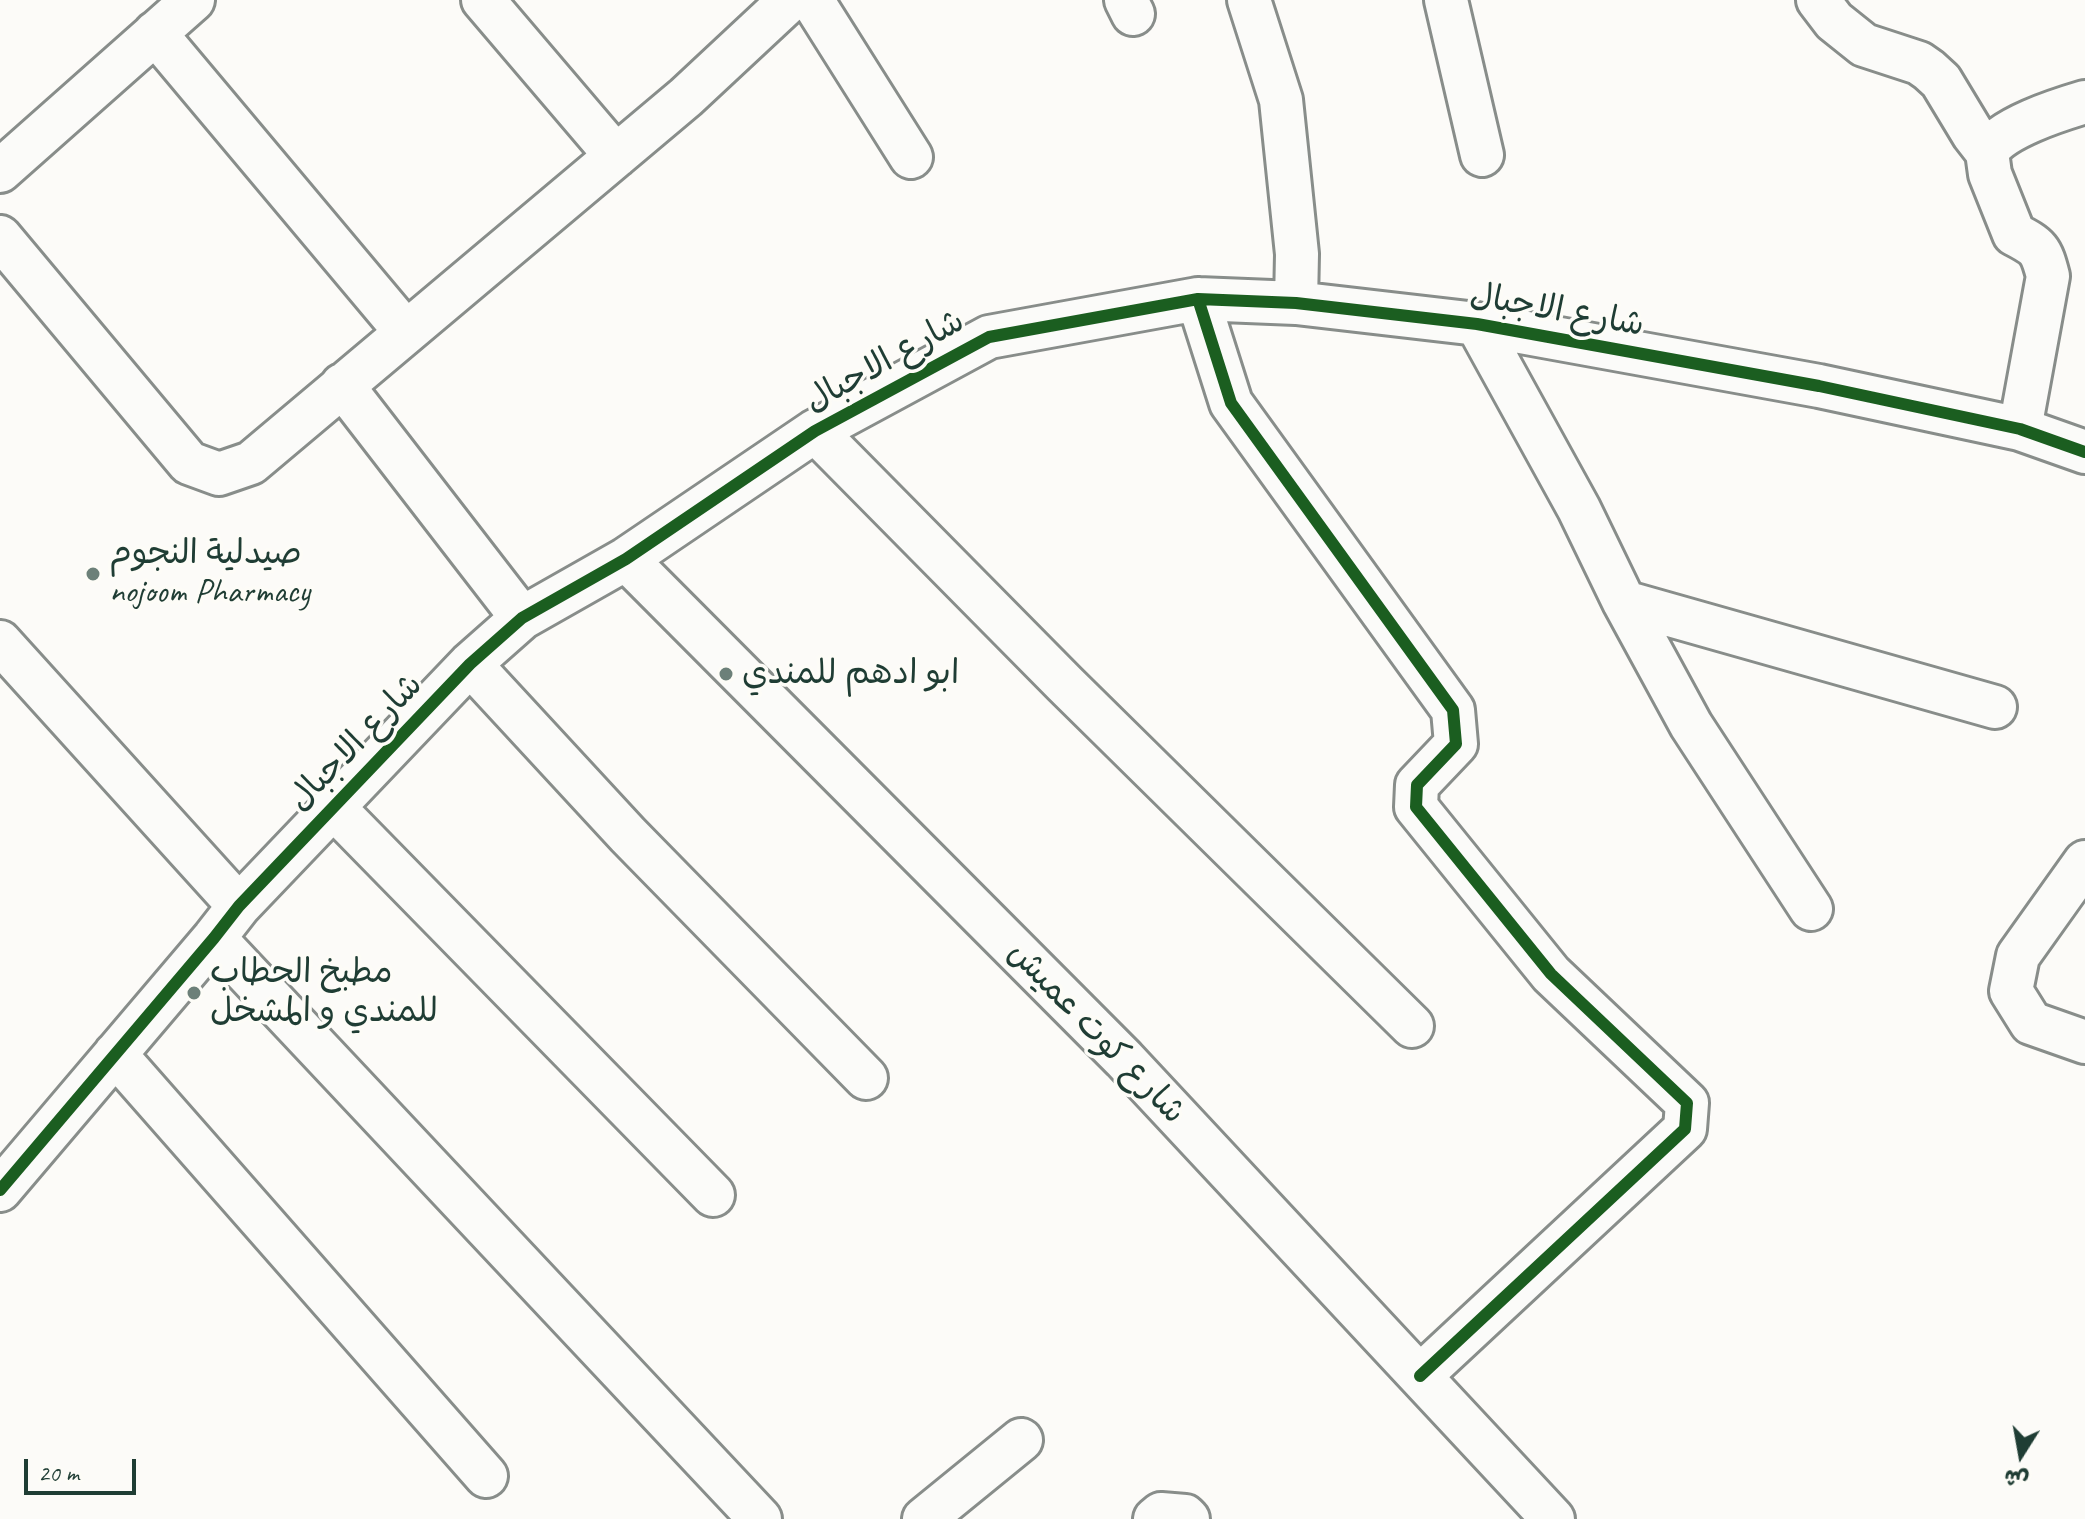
<!DOCTYPE html>
<html>
<head>
<meta charset="utf-8">
<style>
  body { margin:0 }
  #map { position:relative; width:2085px; height:1519px; overflow:hidden; background:#fcfbf8; font-family:Caveat,"Playpen Sans Arabic",sans-serif }
  canvas { display:block }
  .north { position:absolute; left:1981px; top:1415px; width:80px; height:80px; -webkit-text-stroke:6px #fdfcf7; paint-order:stroke; rotate:191deg; font-size:22px; font-weight:700; line-height:32px; text-align:center; color:#1f3d34 }
  .north::after { content:''; display:block; margin:auto; width:28px; height:36px; background:#1f3d34; clip-path:polygon(50% 0,100% 100%,50% 72%,0 100%) }
  .scale { position:absolute; left:24px; top:1459px; width:112px; height:36px; box-sizing:border-box; border:4px solid #1f3d34; border-top:0; padding-left:10px; font-size:24px; line-height:28px; white-space:nowrap; color:#1f3d34; -webkit-text-stroke:6px #fdfcf7; paint-order:stroke }
</style>
</head>
<body>
<div id="map">
<canvas width="2085" height="1519"></canvas>
<div class="north">ش</div>
<div class="scale">20 m</div>
</div>
<script>
const context = document.querySelector('canvas').getContext('2d');
context.lineJoin = 'round';
function stroke(path, color, width, dash) { context.strokeStyle = color; context.lineWidth = width; context.lineCap = dash ? 'butt' : 'round'; context.setLineDash(dash || []); context.stroke(path); }
function label(font, color, halo, rows, align = 'center') {
  context.font = font + ' Caveat,"Playpen Sans Arabic",sans-serif'; context.lineWidth = 7; context.setLineDash([]); context.textBaseline = 'middle'; context.strokeStyle = halo; context.fillStyle = color; for (const [text, x, y, turn = 0] of rows) {
    context.save(); context.translate(x, y); context.rotate((+turn || 0) * Math.PI / 180); context.textAlign = isNaN(turn) ? turn : align; if (halo) context.strokeText(text, 0, 0); context.fillText(text, 0, 0); context.restore();
  }
}
const minor = new Path2D(`
  M483 0 616 156
  M812 0 911 157
  M1126 0 1133 14
  M1249 0 1281 100 1297 254 1296 303
  M1446 0 1482 155
  M1818 0 1834 21 1864 45 1919 63 1929 70 1941 81 1973 134 1987 152 1990 174 2014 234C2039 247 2041 249 2048 276L2020 429
  M155 33 405 331
  M1987 152C2001 128 2058 110 2085 102
  M0 171 193 0
  M0 237 189 463 219 474 251 463 686 97 790 0
  M1198 299 1231 403 1453 710 1456 744 1417 785 1416 807 1551 974 1687 1103 1685 1129 1420 1376
  M1477 324 1579 509 1624 602 1691 725 1811 909
  M342 385 522 618
  M815 431 1065 684 1412 1026
  M626 559 1124 1059 1553 1519
  M1624 602 1995 707
  M0 642 239 906
  M470 664 628 835 866 1078
  M333 807 713 1195
  M2085 862 2018 956 2011 991 2031 1023 2085 1042
  M214 938 760 1519
  M115 1054 486 1476
  M0 1190 214 938 239 906 470 664 522 618 626 559 815 431 989 337 1198 299 1296 303 1477 324 1819 386 2020 429 2085 452
  M924 1519 1021 1440
  M1155 1519 1161 1514 1185 1516 1188 1519`);
stroke(minor, '#888d8a', 48);
stroke(minor, '#fbfbf9', 42);
stroke(new Path2D(`
  M1198 299 1231 403 1453 710 1456 744 1417 785 1416 807 1551 974 1687 1103 1685 1129 1420 1376
  M0 1190 214 938 239 906 470 664 522 618 626 559 815 431 989 337 1198 299 1296 303 1477 324 1819 386 2020 429 2085 452`), '#1b5e20', 12);
for (const [x, y, r, color] of [
  [93,574,8,"#6c8079"],
  [726,674,8,"#6c8079"],
  [194,993,8,"#6c8079"]
]) { const dot = new Path2D(); dot.arc(x, y, r, 0, 2 * Math.PI); context.fillStyle = color; context.fill(dot); stroke(dot, '#fdfcf7', 3); }
label('34px', '#1f3d34', '#fdfcf7', [
  ["شارع الاجبال",1557,311,10],
  ["شارع الاجبال",885,362,-29],
  ["شارع الاجبال",356,743,-46],
  ["شارع كوت عميش",1096,1033,46]
]);
label('34px', '#1f3d34', '#fdfcf7', [
  ["صيدلية النجوم",109,554],
  ["nojoom Pharmacy",109,593],
  ["ابو ادهم للمندي",742,674],
  ["مطبخ الحطاب",210,973],
  ["للمندي و المشخل",210,1012]
], 'left');
</script>
</body>
</html>
